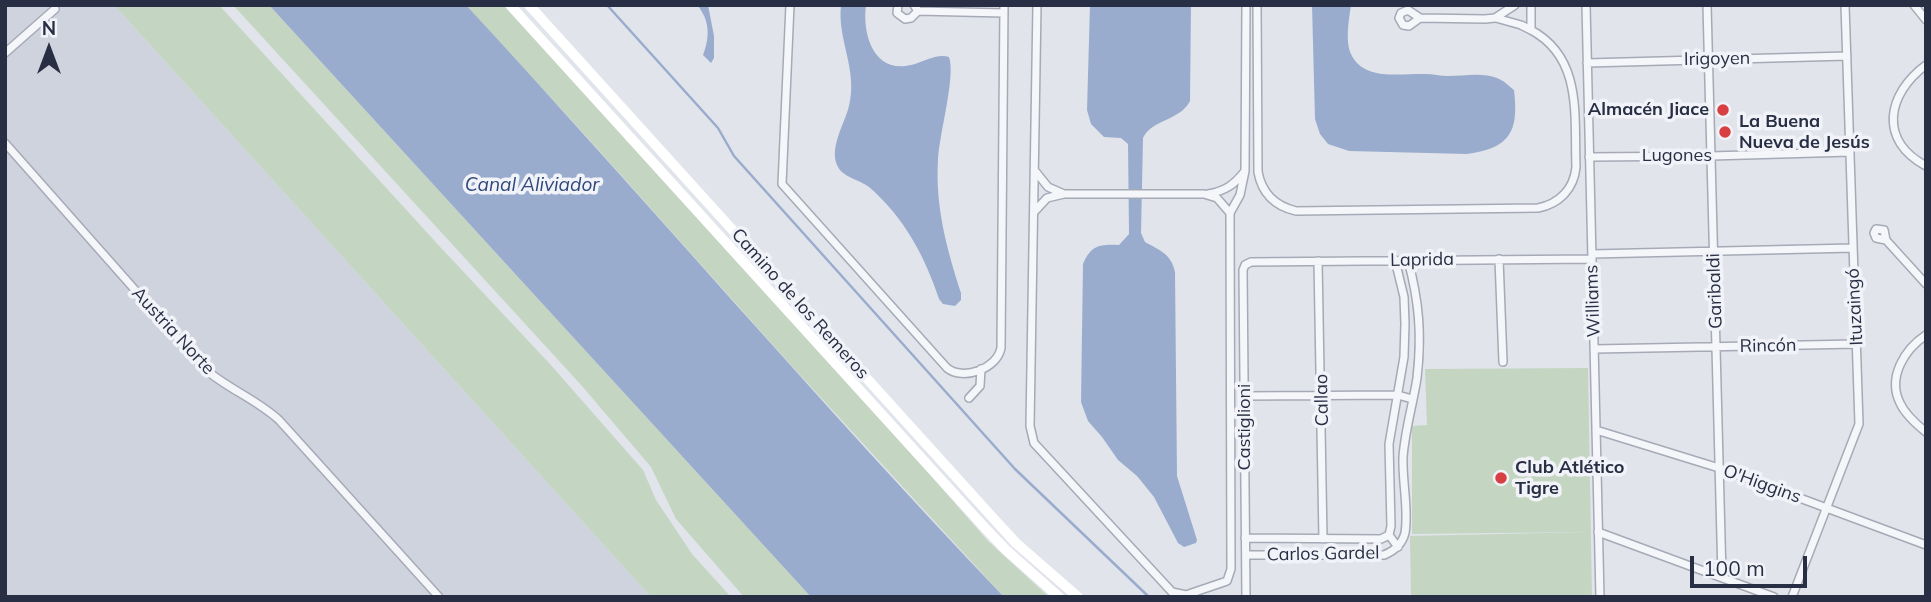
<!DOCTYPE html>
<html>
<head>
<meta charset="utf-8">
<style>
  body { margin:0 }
  #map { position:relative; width:1931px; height:602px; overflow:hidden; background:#e1e4eb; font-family:Mulish,sans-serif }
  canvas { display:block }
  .frame { position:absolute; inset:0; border:7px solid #282f44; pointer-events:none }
  .north { position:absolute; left:14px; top:14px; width:70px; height:70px; -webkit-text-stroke:5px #f1f3f8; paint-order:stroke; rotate:0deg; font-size:19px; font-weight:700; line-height:28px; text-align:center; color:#282f44 }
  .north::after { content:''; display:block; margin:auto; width:24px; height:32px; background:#282f44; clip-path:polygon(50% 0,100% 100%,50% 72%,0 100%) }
  .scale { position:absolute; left:1690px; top:556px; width:117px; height:32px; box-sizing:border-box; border:4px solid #282f44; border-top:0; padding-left:9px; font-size:21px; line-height:24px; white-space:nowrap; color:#282f44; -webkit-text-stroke:5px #f1f3f8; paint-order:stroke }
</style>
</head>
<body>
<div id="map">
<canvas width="1931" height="602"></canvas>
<div class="frame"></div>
<div class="north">N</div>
<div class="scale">100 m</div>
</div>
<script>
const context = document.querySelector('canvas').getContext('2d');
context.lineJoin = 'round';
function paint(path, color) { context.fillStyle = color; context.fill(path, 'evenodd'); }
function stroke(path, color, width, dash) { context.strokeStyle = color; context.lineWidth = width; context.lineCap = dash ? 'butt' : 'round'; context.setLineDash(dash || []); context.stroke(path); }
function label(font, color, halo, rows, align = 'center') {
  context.font = font + ' Mulish,sans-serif'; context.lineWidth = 7; context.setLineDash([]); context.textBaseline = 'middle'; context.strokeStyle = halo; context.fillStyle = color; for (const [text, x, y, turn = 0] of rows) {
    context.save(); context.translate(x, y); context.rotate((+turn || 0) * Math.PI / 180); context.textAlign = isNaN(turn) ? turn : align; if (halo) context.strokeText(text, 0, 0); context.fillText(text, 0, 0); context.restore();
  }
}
paint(new Path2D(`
  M5 5H114L651 597H5Z`), '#cfd3dd');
paint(new Path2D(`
  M114 5H219L443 250 549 363 643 470 656 500 692 554 731 597H651Z
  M233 5H269L811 597H744L676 519 651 467 582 386Z
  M466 5H505L899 439 988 541 1049 597H1004L789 363 594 145Z
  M1588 368 1592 597H1411L1410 536 1587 532 1412 534V426L1427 425 1425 369Z`), '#c4d6c2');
paint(new Path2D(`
  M269 5H466C647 201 820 404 1004 597H811Z
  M697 5H708L714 36V58L711 63 703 55C710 37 710 20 697 5Z
  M841 5H866C862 35 874 74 911 65 924 62 937 53 949 57 956 76 939 135 938 160 935 206 947 250 961 293V300L955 306 943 304 939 299C925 256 903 216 869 187 860 180 843 177 838 167 828 149 845 123 849 106 858 69 837 40 841 5Z
  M1090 5H1191L1190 101C1180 121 1152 119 1143 138L1141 233 1145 242C1159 250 1171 253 1175 272L1177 476 1197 540 1196 543 1184 547 1178 543 1154 497 1137 476 1118 460 1102 437 1088 421 1081 402 1083 264C1091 245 1100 244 1119 245L1129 234 1128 144 1121 138 1104 137 1091 124 1087 110Z
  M1312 5H1351C1349 19 1345 41 1351 54 1364 82 1402 73 1426 74 1433 74 1440 76 1448 76 1462 76 1483 72 1497 78 1503 80 1509 86 1514 90 1519 132 1510 148 1467 154L1349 151 1328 144 1320 134 1315 119Z`), '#9aaccd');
stroke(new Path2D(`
  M607 5 718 128 734 156 1015 469 1149 597`), '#9aaccd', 2.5);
const street = new Path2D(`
  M790 5 782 184 947 368C963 381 997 369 1001 348L1004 5
  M898 5 897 13 905 19 911 18 918 11 914 5
  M1037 5 1030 426 1034 443 1172 592 1186 595 1227 581 1231 569 1230 213 1217 198 1204 194H1064
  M1257 5 1258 172C1262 194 1275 206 1296 211L1538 208C1559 204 1574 189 1576 167 1574 116 1583 58 1531 30V5
  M1586 5 1600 597
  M1707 5 1722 576
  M1914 5 1926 20
  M918 11 1004 13
  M1420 18 1409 26 1403 25 1399 18 1401 13 1408 10 1420 18 1485 19 1495 18 1515 5
  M1496 18 1521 25 1531 30
  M5 53 55 9
  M1587 63 1847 56
  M1926 65C1887 94 1878 140 1926 166
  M5 143 205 369C228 389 256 399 279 420L439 597
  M1589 157 1711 156 1850 152
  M1245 171 1246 5
  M1208 194C1225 191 1234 185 1245 171L1240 195 1230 213
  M1034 212 1047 198 1064 194 1048 187 1036 172
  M1886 240 1876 238 1874 233 1876 229 1884 230 1886 240 1926 284
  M1592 254 1853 248
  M1499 259 1503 362
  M1395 260 1404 297 1405 324 1404 357 1389 444 1391 526 1389 535 1398 547
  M1318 261 1323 539
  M1926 335C1905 349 1887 377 1900 403 1905 414 1916 424 1926 432
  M1595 349 1857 344
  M1245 396 1398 395 1412 399
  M969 398 980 386 981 369
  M1596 430 1719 468 1926 545
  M1598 532 1774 597
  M1245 538 1381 539 1389 535
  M1246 555H1384C1394 551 1402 545 1405 533 1409 509 1402 482 1403 457 1405 430 1413 404 1417 378 1422 335 1419 301 1408 260
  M1246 597 1243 270 1245 265 1251 262 1592 259
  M1792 597 1859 424 1845 5`);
stroke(street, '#a6aab6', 10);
stroke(street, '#f5f6f9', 7);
stroke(new Path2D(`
  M510 5 985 528 1006 550 1059 597
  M529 5 994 519 1016 543 1078 597`), '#fff', 10);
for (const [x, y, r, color] of [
  [1723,110,7,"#d83f42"],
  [1725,132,7,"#d83f42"],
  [1501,478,7,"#d83f42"]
]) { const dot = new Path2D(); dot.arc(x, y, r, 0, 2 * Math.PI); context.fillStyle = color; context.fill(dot); stroke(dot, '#f1f3f8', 2.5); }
label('18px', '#282f44', '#f1f3f8', [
  ["Irigoyen",1717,59,-1],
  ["Lugones",1677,156],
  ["Laprida",1422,260,-1],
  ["Garibaldi",1715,291,-92],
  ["Williams",1593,301,-92],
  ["Camino de los Remeros",800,304,48],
  ["Ituzaingó",1855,307,-93],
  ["Austria Norte",173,331,47],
  ["Rincón",1768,346,-1],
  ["Callao",1322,400,-91],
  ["Castiglioni",1245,427,-90],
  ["O'Higgins",1762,484,20],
  ["Carlos Gardel",1323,554,-1]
]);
label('bold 18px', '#282f44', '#f1f3f8', [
  ["Almacén Jiace",1709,110,"right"],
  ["La Buena",1739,122],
  ["Nueva de Jesús",1739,143],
  ["Club Atlético",1515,468],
  ["Tigre",1515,489]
], 'left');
label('italic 19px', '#2f477b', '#f1f3f8', [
  ["Canal Aliviador",532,185]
]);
</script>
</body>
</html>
